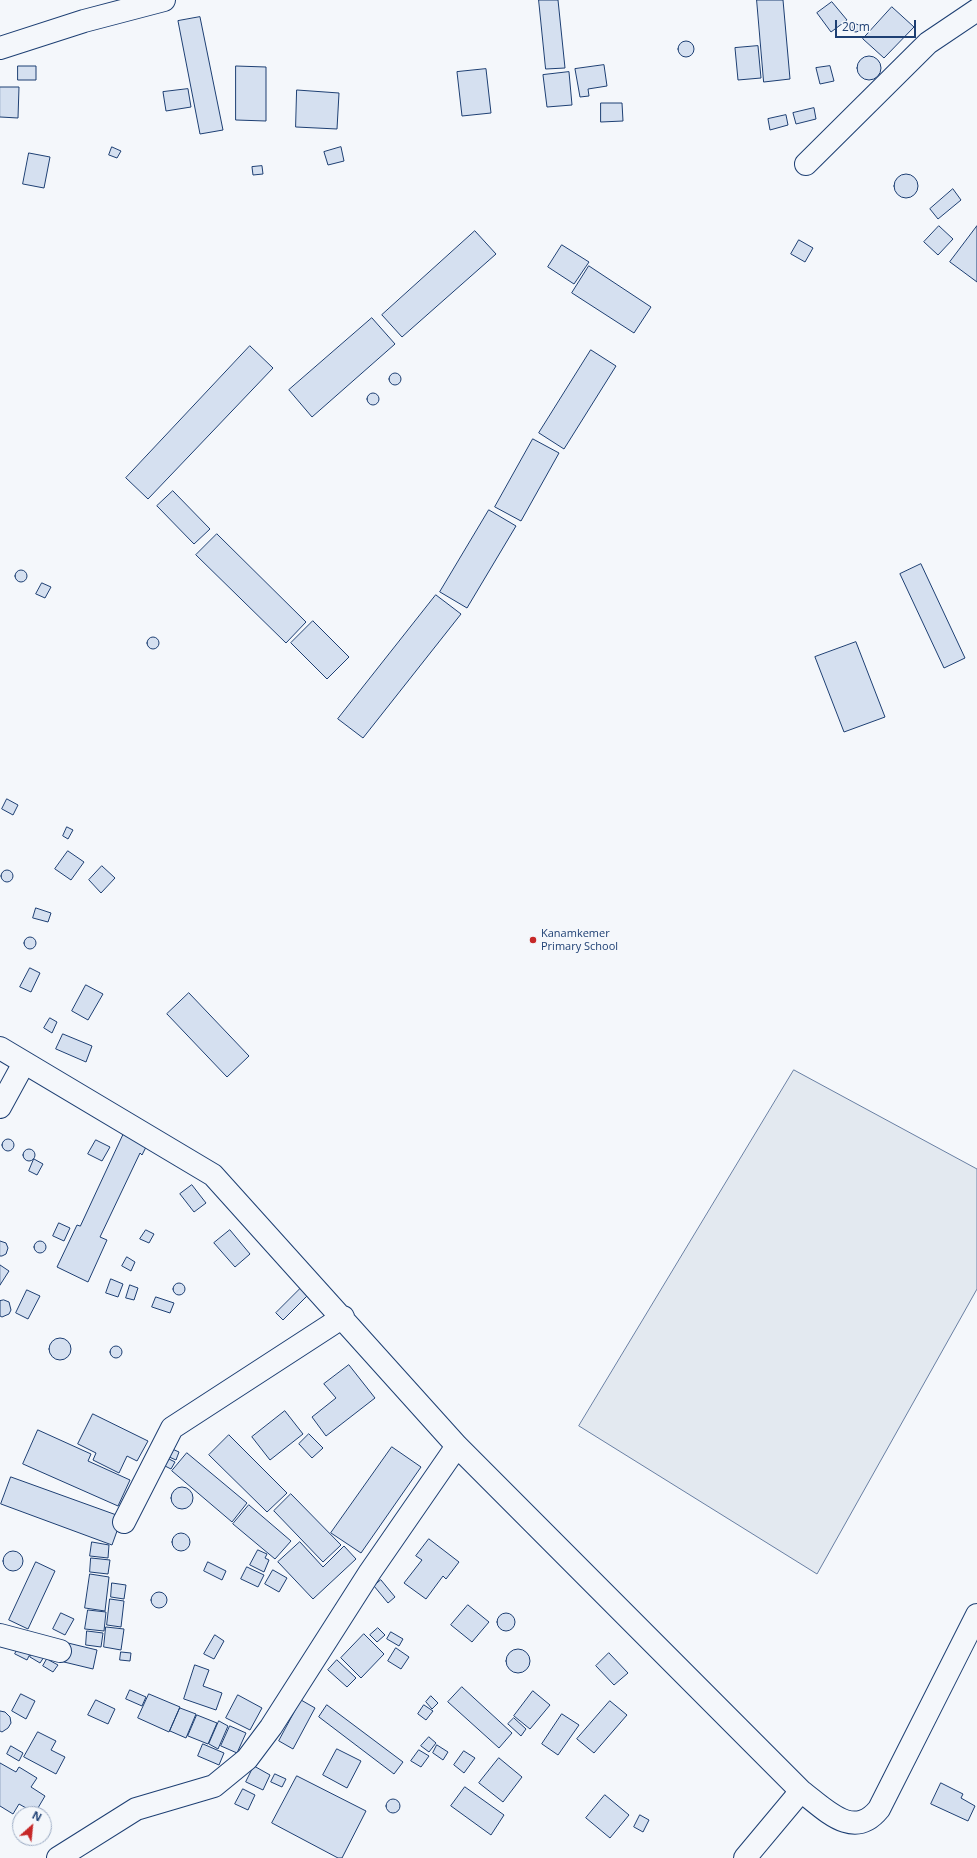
<!DOCTYPE html>
<html>
<head>
<meta charset="utf-8">
<style>
  body { margin:0 }
  #map { position:relative; width:977px; height:1858px; overflow:hidden; background:#f4f7fb; font-family:"Open Sans",sans-serif }
  canvas { display:block }
  .north { position:absolute; left:12px; top:1806px; width:40px; height:40px; box-sizing:border-box; background:#f4f7fb; border:1px solid #9eadc5; border-radius:50%; rotate:27deg; font-size:11px; font-weight:700; line-height:16px; text-align:center; color:#1d3f73 }
  .north::after { content:''; display:block; margin:auto; width:14px; height:18px; background:#c62828; clip-path:polygon(50% 0,100% 100%,50% 72%,0 100%) }
  .scale { position:absolute; left:835px; top:20px; width:81px; height:18px; box-sizing:border-box; border:2px solid #1d3f73; border-top:0; padding-left:5px; font-size:12px; line-height:14px; white-space:nowrap; color:#1d3f73; -webkit-text-stroke:3px #f4f7fb; paint-order:stroke }
</style>
</head>
<body>
<div id="map">
<canvas width="977" height="1858"></canvas>
<div class="north">N</div>
<div class="scale">20 m</div>
</div>
<script>
const context = document.querySelector('canvas').getContext('2d');
context.lineJoin = 'round';
function paint(path, color) { context.fillStyle = color; context.fill(path, 'evenodd'); }
function stroke(path, color, width, dash) { context.strokeStyle = color; context.lineWidth = width; context.lineCap = dash ? 'butt' : 'round'; context.setLineDash(dash || []); context.stroke(path); }
function label(font, color, halo, rows, align = 'center') {
  context.font = font + ' "Open Sans",sans-serif'; context.lineWidth = 3; context.setLineDash([]); context.textBaseline = 'middle'; context.strokeStyle = halo; context.fillStyle = color; for (const [text, x, y, turn = 0] of rows) {
    context.save(); context.translate(x, y); context.rotate((+turn || 0) * Math.PI / 180); context.textAlign = isNaN(turn) ? turn : align; if (halo) context.strokeText(text, 0, 0); context.fillText(text, 0, 0); context.restore();
  }
}
const green = new Path2D(`
  M794 1070 977 1169V1289L817 1574 579 1426Z`);
paint(green, '#e3e9f0');
stroke(green, '#687fa3', 1);
const building = new Path2D(`
  M539 0H558L565 68 546 69Z
  M757 0H783L790 79 764 82Z
  M832 2 847 20 831 32 817 13Z
  M892 7 914 27 884 58 863 39Z
  M200 17 223 130 200 134 178 21Z
  M852 28a4 4 0 1 1 8 0a4 4 0 1 1-8 0Z
  M678 49a8 8 0 1 1 16 0a8 8 0 1 1-16 0Z
  M758 46 761 78 738 80 735 48Z
  M857 68a12 12 0 1 1 24 0a12 12 0 1 1-24 0Z
  M604 65 607 86 588 89 589 96 580 97 575 69Z
  M18 66H36V80H18Z
  M236 66 266 67V121L236 120Z
  M830 66 834 81 820 84 816 68Z
  M486 69 491 113 462 116 457 72Z
  M569 72 572 105 547 107 543 75Z
  M0 87H19L18 118 0 117Z
  M188 89 191 107 166 111 163 92Z
  M297 90 339 93 337 129 296 127Z
  M601 103H622L623 121 601 122Z
  M814 108 816 119 796 124 793 113Z
  M786 115 788 125 770 130 768 119Z
  M112 147 121 151 117 158 109 155Z
  M341 147 344 161 328 165 324 152Z
  M29 153 50 157 44 188 23 184Z
  M262 166 263 174 253 175 252 167Z
  M894 186a12 12 0 1 1 24 0a12 12 0 1 1-24 0Z
  M953 189 961 200 938 219 930 209Z
  M939 226 953 239 938 255 924 242Z
  M977 226V282L950 262Z
  M475 231 496 254 402 337 382 315Z
  M799 240 813 248 805 262 791 254Z
  M562 245 589 262 574 284 548 267Z
  M589 266 651 307 634 333 572 293Z
  M372 318 395 344 312 417 289 390Z
  M250 346 273 368 148 499 126 478Z
  M591 350 616 366 564 449 539 433Z
  M389 379a6 6 0 1 1 12 0a6 6 0 1 1-12 0Z
  M367 399a6 6 0 1 1 12 0a6 6 0 1 1-12 0Z
  M533 439 559 453 521 521 495 507Z
  M173 491 210 529 194 544 157 506Z
  M489 510 516 526 467 608 440 592Z
  M217 534 306 622 286 643 196 555Z
  M921 564 965 658 944 668 900 574Z
  M15 576a6 6 0 1 1 12 0a6 6 0 1 1-12 0Z
  M42 583 51 587 45 598 36 594Z
  M436 595 461 614 363 738 338 719Z
  M313 621 349 657 327 679 291 643Z
  M147 643a6 6 0 1 1 12 0a6 6 0 1 1-12 0Z
  M856 642 885 717 844 732 815 657Z
  M7 799 18 805 13 815 2 809Z
  M67 827 73 830 68 839 63 836Z
  M68 851 84 862 71 880 55 869Z
  M102 866 115 878 101 893 89 880Z
  M1 876a6 6 0 1 1 12 0a6 6 0 1 1-12 0Z
  M36 908 51 913 48 922 33 918Z
  M24 943a6 6 0 1 1 12 0a6 6 0 1 1-12 0Z
  M30 968 40 973 31 992 20 987Z
  M86 985 103 994 88 1020 72 1011Z
  M189 993 249 1056 227 1077 167 1014Z
  M50 1018 57 1022 52 1033 44 1028Z
  M63 1034 92 1046 86 1062 56 1049Z
  M125 1131 148 1143 142 1155 140 1153 100 1237 107 1240 88 1282 57 1267 77 1225 80 1226Z
  M2 1145a6 6 0 1 1 12 0a6 6 0 1 1-12 0Z
  M96 1140 110 1147 102 1161 88 1154Z
  M23 1155a6 6 0 1 1 12 0a6 6 0 1 1-12 0Z
  M34 1159 43 1164 37 1175 29 1171Z
  M192 1185 206 1203 194 1212 180 1194Z
  M59 1223 70 1228 64 1241 53 1236Z
  M146 1230 154 1234 149 1243 140 1239Z
  M230 1230 250 1254 235 1267 214 1243Z
  M34 1247a6 6 0 1 1 12 0a6 6 0 1 1-12 0Z
  M0 1241 6 1243 8 1248 6 1254 2 1256H0Z
  M127 1257 135 1262 131 1271 122 1266Z
  M0 1265 9 1271 0 1285Z
  M111 1279 123 1284 118 1297 106 1293Z
  M173 1289a6 6 0 1 1 12 0a6 6 0 1 1-12 0Z
  M130 1285 138 1288 134 1300 126 1298Z
  M301 1288 308 1295 283 1320 276 1313Z
  M27 1290 40 1296 28 1319 16 1313Z
  M156 1297 174 1303 170 1313 152 1307Z
  M4 1300 9 1302 11 1310 9 1314 2 1317 0 1316V1301Z
  M49 1349a11 11 0 1 1 22 0a11 11 0 1 1-22 0Z
  M110 1352a6 6 0 1 1 12 0a6 6 0 1 1-12 0Z
  M349 1365 375 1398 326 1436 312 1417 336 1398 324 1384Z
  M285 1411 303 1434 270 1460 252 1437Z
  M93 1414 148 1441 137 1461 127 1456 119 1473 93 1460 96 1453 78 1444Z
  M38 1430 91 1454 88 1461 130 1480 118 1506 23 1464Z
  M309 1434 323 1448 312 1458 299 1444Z
  M229 1435 287 1493 267 1512 209 1455Z
  M392 1447 421 1467 361 1553 331 1533Z
  M170 1448 179 1452 176 1460 167 1456Z
  M187 1453 247 1503 232 1522 172 1471Z
  M169 1459 175 1462 171 1469 165 1466Z
  M11 1477 122 1517 112 1545 1 1504Z
  M171 1498a11 11 0 1 1 22 0a11 11 0 1 1-22 0Z
  M291 1494 341 1545 323 1562 274 1511Z
  M249 1505 291 1541 275 1559 233 1524Z
  M172 1542a9 9 0 1 1 18 0a9 9 0 1 1-18 0Z
  M429 1539 459 1562 446 1579 443 1576 426 1599 404 1583 422 1560 416 1556Z
  M92 1542 109 1545 108 1558 90 1556Z
  M300 1542 323 1567 344 1546 356 1559 313 1599 278 1562Z
  M258 1550 267 1554 265 1558 269 1560 264 1572 250 1565Z
  M3 1561a10 10 0 1 1 20 0a10 10 0 1 1-20 0Z
  M91 1558 110 1560 108 1574 90 1572Z
  M36 1562 55 1571 28 1629 9 1620Z
  M208 1562 226 1571 222 1580 204 1571Z
  M247 1567 264 1575 258 1587 241 1579Z
  M273 1570 287 1578 279 1592 265 1584Z
  M90 1574 109 1577 105 1611 85 1608Z
  M381 1580 395 1597 388 1603 374 1586Z
  M112 1583 126 1585 124 1599 111 1597Z
  M151 1600a8 8 0 1 1 16 0a8 8 0 1 1-16 0Z
  M110 1599 124 1601 121 1627 107 1625Z
  M468 1605 489 1622 472 1642 451 1625Z
  M88 1610 106 1612 104 1631 85 1629Z
  M61 1613 74 1619 65 1635 53 1629Z
  M497 1622a9 9 0 1 1 18 0a9 9 0 1 1-18 0Z
  M106 1627 124 1629 121 1650 104 1647Z
  M378 1628 385 1635 377 1642 370 1635Z
  M87 1631 103 1633 101 1647 86 1645Z
  M391 1632 403 1639 399 1646 387 1639Z
  M364 1634 384 1654 361 1678 341 1658Z
  M215 1635 224 1641 214 1659 204 1654Z
  M68 1643 97 1650 93 1669 64 1662Z
  M20 1644 32 1650 27 1660 15 1654Z
  M396 1648 409 1657 401 1669 388 1661Z
  M506 1661a12 12 0 1 1 24 0a12 12 0 1 1-24 0Z
  M34 1652 44 1657 40 1663 30 1657Z
  M121 1652 131 1653 130 1661 120 1660Z
  M609 1653 628 1673 614 1685 596 1666Z
  M47 1659 58 1665 53 1672 43 1666Z
  M337 1660 356 1678 347 1687 328 1670Z
  M195 1665 209 1670 203 1686 222 1693 216 1710 184 1699Z
  M462 1687 512 1733 499 1748 448 1702Z
  M130 1690 146 1697 142 1706 126 1699Z
  M533 1691 550 1705 530 1729 514 1716Z
  M21 1694 35 1701 26 1719 12 1711Z
  M149 1694 180 1707 169 1732 138 1718Z
  M238 1695 262 1708 250 1730 226 1718Z
  M431 1696 438 1703 432 1709 426 1702Z
  M96 1700 115 1709 108 1724 88 1715Z
  M301 1700 315 1708 293 1749 279 1741Z
  M610 1701 627 1715 594 1753 577 1739Z
  M327 1705 403 1762 394 1774 319 1717Z
  M424 1705 433 1711 426 1720 418 1714Z
  M180 1708 196 1714 186 1738 170 1731Z
  M0 1711 5 1712 10 1717 11 1723 8 1728 2 1732 0 1731Z
  M562 1714 579 1725 558 1755 542 1744Z
  M197 1715 217 1723 208 1744 188 1736Z
  M514 1718 526 1729 521 1736 508 1724Z
  M219 1721 228 1726 218 1749 209 1744Z
  M230 1726 246 1733 237 1753 221 1746Z
  M38 1732 56 1741 51 1750 65 1757 56 1774 24 1757Z
  M429 1737 436 1743 429 1752 421 1746Z
  M203 1744 224 1753 219 1765 198 1756Z
  M437 1745 448 1752 443 1760 433 1753Z
  M11 1746 23 1753 19 1761 7 1754Z
  M337 1749 361 1761 347 1788 323 1775Z
  M419 1750 429 1756 421 1767 411 1761Z
  M464 1751 475 1758 464 1773 454 1765Z
  M499 1758 522 1777 503 1802 479 1783Z
  M0 1763 16 1772 19 1767 37 1778 31 1787 45 1796 35 1813 19 1804 13 1814 0 1806Z
  M254 1766 270 1775 263 1790 246 1782Z
  M275 1774 286 1779 282 1787 271 1782Z
  M297 1776 366 1811 342 1858H338L272 1823Z
  M941 1783 963 1794 961 1798 975 1806 968 1821 931 1804Z
  M465 1787 504 1815 491 1835 451 1806Z
  M243 1789 255 1795 248 1810 235 1804Z
  M605 1795 629 1815 610 1838 586 1818Z
  M386 1806a7 7 0 1 1 14 0a7 7 0 1 1-14 0Z
  M640 1815 649 1820 643 1832 634 1827Z`);
paint(building, '#d5e0f0');
stroke(building, '#1d3f73', 1);
const minor = new Path2D(`
  M0 48 84 21 164 0
  M806 164 928 43 977 10
  M0 1048 213 1175 457 1446 801 1791C825 1809 853 1841 879 1809L977 1615
  M0 1107 24 1063
  M124 1522 172 1428 343 1317
  M0 1635 60 1651
  M58 1858 136 1809 214 1786 247 1759 271 1727 370 1572 457 1446
  M745 1858 801 1791`);
stroke(minor, '#1d3f73', 24);
stroke(minor, '#f4f7fb', 22);
for (const [x, y, r, color] of [
  [533,940,4,"#c62828"]
]) { const dot = new Path2D(); dot.arc(x, y, r, 0, 2 * Math.PI); context.fillStyle = color; context.fill(dot); stroke(dot, '#f4f7fb', 1.5); }
label('11px', '#1d3f73', '#f4f7fb', [
  ["Kanamkemer",541,934],
  ["Primary School",541,947]
], 'left');
</script>
</body>
</html>
